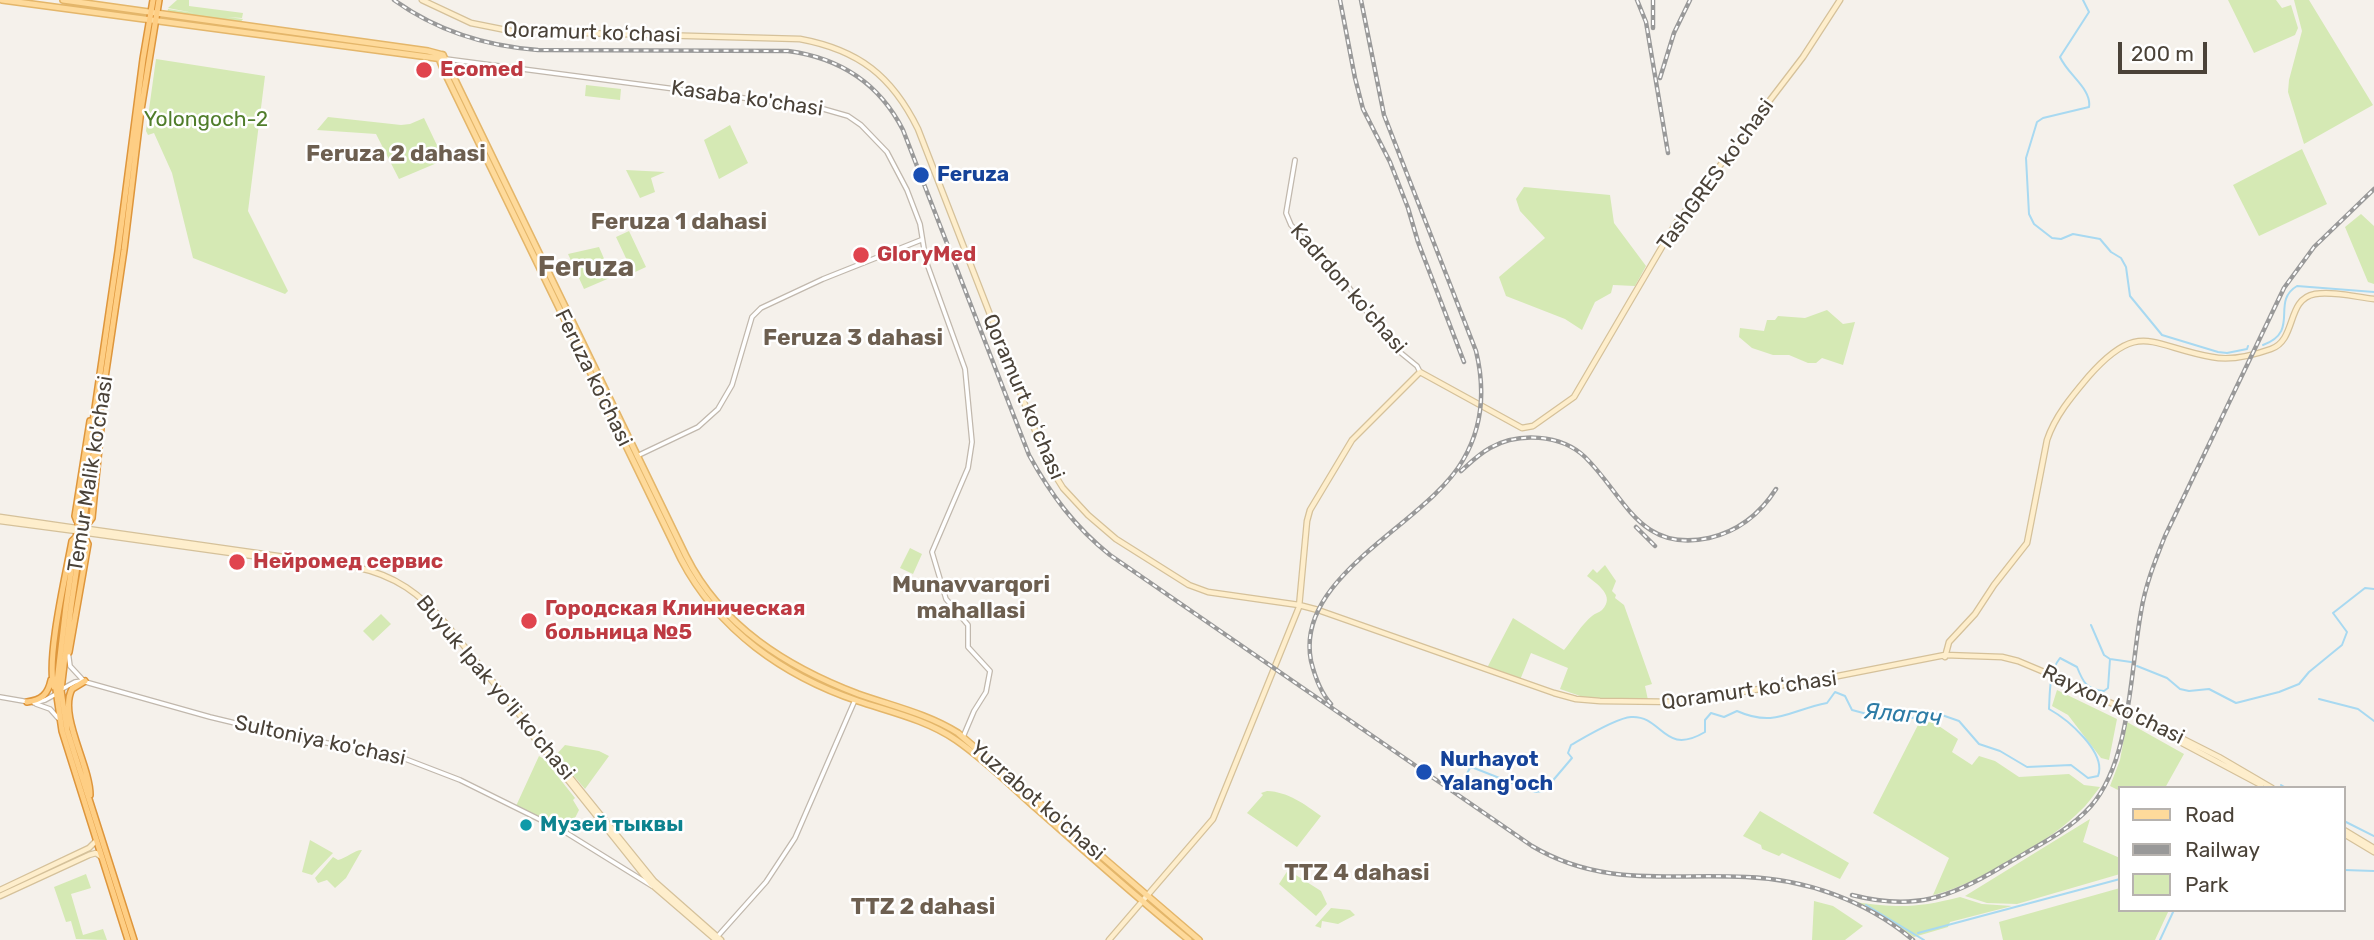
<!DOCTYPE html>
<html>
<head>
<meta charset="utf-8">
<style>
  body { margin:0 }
  #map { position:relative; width:2374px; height:940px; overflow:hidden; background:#f5f1eb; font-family:Rubik,sans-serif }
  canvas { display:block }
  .legend { position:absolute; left:2118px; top:786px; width:228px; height:126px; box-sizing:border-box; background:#fff; border:2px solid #b7b3af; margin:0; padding:9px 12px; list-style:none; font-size:21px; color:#4a4238 }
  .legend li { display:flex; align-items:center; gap:14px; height:35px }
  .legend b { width:35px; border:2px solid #b7b3af }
  .scale { position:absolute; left:2118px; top:42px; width:89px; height:32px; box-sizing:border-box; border:4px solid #4a4238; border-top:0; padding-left:9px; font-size:21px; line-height:24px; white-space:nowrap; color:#4a4238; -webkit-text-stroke:5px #fff; paint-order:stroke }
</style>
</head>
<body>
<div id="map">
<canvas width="2374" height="940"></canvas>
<ul class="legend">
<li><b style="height:9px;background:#feda9b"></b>Road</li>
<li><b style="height:9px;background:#999"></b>Railway</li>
<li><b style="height:19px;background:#d5e9b4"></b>Park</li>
</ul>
<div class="scale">200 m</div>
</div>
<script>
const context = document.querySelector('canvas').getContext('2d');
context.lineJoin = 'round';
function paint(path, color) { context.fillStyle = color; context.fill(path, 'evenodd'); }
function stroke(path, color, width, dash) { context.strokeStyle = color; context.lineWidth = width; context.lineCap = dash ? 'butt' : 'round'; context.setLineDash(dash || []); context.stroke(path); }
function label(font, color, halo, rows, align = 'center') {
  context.font = font + ' Rubik,sans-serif'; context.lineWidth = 5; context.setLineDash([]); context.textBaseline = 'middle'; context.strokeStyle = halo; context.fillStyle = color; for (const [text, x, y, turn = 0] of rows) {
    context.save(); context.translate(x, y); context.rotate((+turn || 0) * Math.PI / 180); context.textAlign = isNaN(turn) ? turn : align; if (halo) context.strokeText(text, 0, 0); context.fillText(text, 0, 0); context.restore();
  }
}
paint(new Path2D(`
  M177 0H189V6L243 13 242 18 228 17 243 19 240 23 167 13 168 9 194 13 168 8Z
  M2228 0H2276L2282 8 2291 5 2298 28 2295 35 2254 53Z
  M2294 0H2309L2373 105 2304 144 2288 92 2289 80 2302 31Z
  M156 59 265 76 248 211 288 291 285 294 193 258 172 173 154 133 148 135 146 131Z
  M586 85 621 89 620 100 585 96Z
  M328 117 401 125 410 124 424 118 444 160 399 179 376 134 317 130Z
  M730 125 748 163 719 179 704 140Z
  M2302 149 2327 204 2259 236 2233 185Z
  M626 170 665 172 651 178 655 192 640 198Z
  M1524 187 1610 195 1614 223 1646 266 1635 286 1613 285 1611 293 1595 302 1582 330 1565 319 1506 296 1499 277 1545 238 1520 211 1516 199Z
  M2361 214 2374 226V284L2368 282 2345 227Z
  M629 231 646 267 633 273 616 237Z
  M599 247 612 277 584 289 568 254Z
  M1827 310 1843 324 1855 322 1843 365 1822 358 1816 363H1808L1789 355H1773L1752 348 1739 337 1740 328 1764 331 1767 320H1775L1778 316 1805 318Z
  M910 548 922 554 913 574 900 568Z
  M1605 565 1616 581 1612 591 1616 595 1615 598 1624 605 1652 684 1645 686 1648 700 1586 698 1560 689 1568 668 1531 653 1520 680 1487 668 1513 618 1564 650C1573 639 1582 624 1592 616 1595 613 1599 613 1602 610 1616 596 1597 584 1587 576L1593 569 1597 573Z
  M381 614 391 624 373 641 363 631Z
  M2057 690 2117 719 2109 760 2101 758 2068 715 2052 706Z
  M1933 722 1958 739 1952 752 1972 765 1979 756 1995 761 2019 777 2069 774 2084 785 2100 787C2093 796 2087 805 2079 812 2051 841 1971 887 1933 895L1949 858 1873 813 1919 723Z
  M2127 722 2184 754 2165 788H2120V791L2110 786 2120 760Z
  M565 745 599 751 609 756 585 789 556 755Z
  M539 756 544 759 575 798 573 800 579 810 568 832 516 806Z
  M1267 791C1289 792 1304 804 1321 816L1297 847 1247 813 1263 795 1261 793Z
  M1760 811 1849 863 1840 879 1782 853 1779 856 1762 849 1761 845 1743 836Z
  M2090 819 2083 842 2120 858V874L2017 904 1987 903 1965 896Z
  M310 840 333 853 312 875 302 872Z
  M362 850 346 878 335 888 327 880 318 883 315 878 333 857 338 860C347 858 354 850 362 850Z
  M1288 870 1321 891 1327 904 1316 916 1279 884Z
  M86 874 91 888 71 894 83 935 103 929 107 940 76 939 71 921 66 922 54 887Z
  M2120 888V910H2169L2155 940H2003L1999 922Z
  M1960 897 1982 904 2012 906 1950 922 1948 927 1914 937 1877 913 1855 902C1899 908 1917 908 1960 897Z
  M1814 901 1833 906 1863 926 1845 940H1812Z
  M1331 908 1350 910 1355 915 1338 924 1322 921 1321 928 1315 926Z`), '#d5e9b4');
stroke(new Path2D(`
  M2083 0 2089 12 2060 57C2068 75 2092 89 2089 107L2043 118 2037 122 2026 158 2029 214 2034 224 2052 238 2061 239 2073 234 2100 239 2111 252 2121 258 2126 267 2130 296 2162 335 2218 352 2227 353 2247 349 2248 346
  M2263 345C2301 331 2270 302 2297 286L2374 292
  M2091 625 2104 655 2110 659 2131 662
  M2137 666 2167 678 2180 689 2189 691 2209 689 2236 703 2279 692 2299 684 2309 672 2342 645 2347 632 2333 613 2365 588 2374 589
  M2319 699 2358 709 2374 721
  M2281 785 2286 788
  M1460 786 1470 768H1474L1535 792 1544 791 1572 758 1568 753 1571 745C1585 737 1616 718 1631 717 1663 715 1663 757 1705 732V720L1711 713 1724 717 1737 711C1775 728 1790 710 1827 703L1835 692 1845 696 1852 710 1867 714 1876 709H1886L1894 717 1913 718 1928 713 1939 714 1959 721 1979 744 2000 751 2027 767 2071 765 2088 778 2098 776C2107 752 2067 719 2049 709 2050 691 2049 672 2060 658L2077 667C2083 682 2086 689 2104 691L2108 688 2110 659
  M2344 821 2374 836
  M2344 870 2374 871
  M0 893 54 868
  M1866 905 1924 940
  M1918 933 2120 879
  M2160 940 2174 910`), '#a8d9f1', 2);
const tertiary = new Path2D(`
  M446 59 820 108 848 116 861 125 887 152 907 190 920 224 926 261 965 369 972 442 968 468 932 552 946 599 968 625V647L990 671 986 692 974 711 963 737
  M1295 160 1286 213 1291 225 1345 282 1390 344 1417 366 1420 372
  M637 456 698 427 718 409 732 385 752 317 761 308 823 279 921 240
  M68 651 70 666 83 680
  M62 689 75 682 82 681 210 717 293 737 395 755 460 780 565 832 652 886
  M0 697 29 702
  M34 703 45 700 56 694
  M36 704 50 709 58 718
  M717 937 766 882 795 838 855 700`);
const secondary = new Path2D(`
  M422 0 471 23 511 31 800 39C859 50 892 76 918 129L1048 464 1063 488 1088 515 1116 539 1189 585 1208 592 1299 605 1318 610 1554 693 1576 699 1600 701 1680 702 1833 677 1945 655 2002 657 2018 661 2049 674 2126 710 2219 757 2272 788
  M0 517 76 528
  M0 521 76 531
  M88 529 355 567C395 575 421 594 447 625L654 881 721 940
  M88 533 260 557
  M1945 657 1949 642 1975 614 1994 585 2027 543 2047 440C2055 416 2072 396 2088 377 2139 319 2150 346 2212 357 2230 361 2254 355 2271 349 2297 340 2286 299 2315 294 2333 291 2356 297 2374 299
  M2148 725 2261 785
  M528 730 651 884 716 940
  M2344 830 2374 848
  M2344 834 2374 852
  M0 890 89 848 96 841
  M0 896 89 855 96 853 100 856
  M1109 940 1213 819 1299 607 1307 521 1310 510 1352 440 1420 372 1522 428 1533 426 1574 397 1676 223 1803 57 1840 0`);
const primary = new Path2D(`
  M2 0 443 59
  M63 0 428 51 443 55
  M443 55 686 556C721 626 787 667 858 694 892 706 928 714 958 733L1199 940
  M443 55 440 61 444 71 681 559C718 630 784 676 858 701 891 712 927 720 956 740 985 760 1011 786 1037 809 1087 853 1137 898 1189 940`);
const trunk = new Path2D(`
  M77 521 75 516 90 421
  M89 522 92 518 102 418
  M69 652 88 544 86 540
  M85 681 72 689C58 715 90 765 90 795
  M54 687C46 659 66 574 72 541L75 538
  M27 702C42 700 48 694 51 680
  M128 940 62 731 56 690 66 606 118 251 143 59 153 0
  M134 940 67 730 61 690 71 607 124 250 141 110 159 0`);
stroke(tertiary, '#c1b8ad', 6);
stroke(secondary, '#d5c19a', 7);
stroke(primary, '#e4b66a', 8);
stroke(trunk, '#de963c', 8);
stroke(tertiary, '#fff', 3.5);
stroke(secondary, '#feeecc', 4.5);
stroke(primary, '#feda9b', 5);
stroke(trunk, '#fece84', 5);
const rail = new Path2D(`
  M394 0C437 31 485 46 538 50L788 51C840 58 879 83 903 130L1029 455C1051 495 1075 527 1110 555L1532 846C1603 888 1669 873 1746 877 1806 879 1867 901 1913 940
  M1340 0 1355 78 1363 109 1390 162 1408 208 1418 242 1464 362
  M1637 0 1646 22 1668 153
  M1653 0V28
  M1660 78 1674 33 1690 0
  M1461 471C1470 463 1479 454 1490 448 1518 432 1561 434 1585 457 1625 496 1639 553 1709 538 1739 531 1760 514 1776 489
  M1636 527 1655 546
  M1331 704C1320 692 1315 677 1311 661 1294 575 1426 525 1463 460 1483 426 1485 388 1476 351L1384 115 1361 0
  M1852 895C1914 911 1950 898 2003 866 2033 848 2068 832 2091 806 2131 760 2130 671 2141 612 2145 586 2155 561 2165 536L2284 288 2314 247 2374 189`);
stroke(rail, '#999', 4.5);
stroke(rail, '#fff', 2, [5]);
const secondaryBridge = new Path2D(`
  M76 528 88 529
  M76 531 88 533`);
const trunkBridge = new Path2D(`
  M77 521 89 522
  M75 538 80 537 86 540`);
stroke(secondaryBridge, '#d5c19a', 7, []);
stroke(trunkBridge, '#de963c', 8, []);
stroke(secondaryBridge, '#feeecc', 4.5);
stroke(trunkBridge, '#fece84', 5);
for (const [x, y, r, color] of [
  [424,70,9,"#e0444e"],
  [921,175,9,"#1a4fb4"],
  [861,255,9,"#e0444e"],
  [237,562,9,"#e0444e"],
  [529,621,9,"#e0444e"],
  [1424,772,9,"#1a4fb4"],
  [526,825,7,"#0f9aa8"]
]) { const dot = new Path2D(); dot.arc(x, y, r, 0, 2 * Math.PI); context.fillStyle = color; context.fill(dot); stroke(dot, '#fff', 2.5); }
label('21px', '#4a4238', '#fff', [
  ["Qoramurt koʻchasi",592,33,2],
  ["Kasaba ko'chasi",747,99,8],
  ["TashGRES ko'chasi",1716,175,-54],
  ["Kadrdon ko'chasi",1348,289,49],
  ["Feruza ko'chasi",593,378,64],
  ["Qoramurt koʻchasi",1023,397,67],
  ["Temur Malik ko'chasi",91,474,-81],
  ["Buyuk Ipak yo'li ko'chasi",495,688,50],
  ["Qoramurt koʻchasi",1749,691,-8],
  ["Rayxon ko'chasi",2113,705,26],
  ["Sultoniya ko'chasi",320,741,12],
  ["Yuzrabot ko'chasi",1037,801,41]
]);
label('bold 21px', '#be3a42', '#fff', [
  ["Ecomed",440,70],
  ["GloryMed",877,255],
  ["Нейромед сервис",253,562],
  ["Городская Клиническая",545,609],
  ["больница №5",545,633]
], 'left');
label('21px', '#507d2b', '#fff', [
  ["Yolongoch-2",206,120]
]);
label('bold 21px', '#164399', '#fff', [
  ["Feruza",937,175],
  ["Nurhayot",1440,760],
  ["Yalang'och",1440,784]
], 'left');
label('bold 21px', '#0d838f', '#fff', [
  ["Музей тыквы",540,825]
], 'left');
label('bold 23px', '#6d5f50', '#fff', [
  ["Feruza 2 dahasi",396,154],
  ["Feruza 1 dahasi",679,222],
  ["Feruza 3 dahasi",853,338],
  ["Munavvarqori",971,585],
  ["mahallasi",971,611],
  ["TTZ 4 dahasi",1357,873],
  ["TTZ 2 dahasi",923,907]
]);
label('italic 23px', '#2d7ca6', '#fff', [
  ["Ялагач",1903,715,5]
]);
label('bold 28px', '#6d5f50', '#fff', [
  ["Feruza",586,268]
]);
</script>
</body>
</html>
